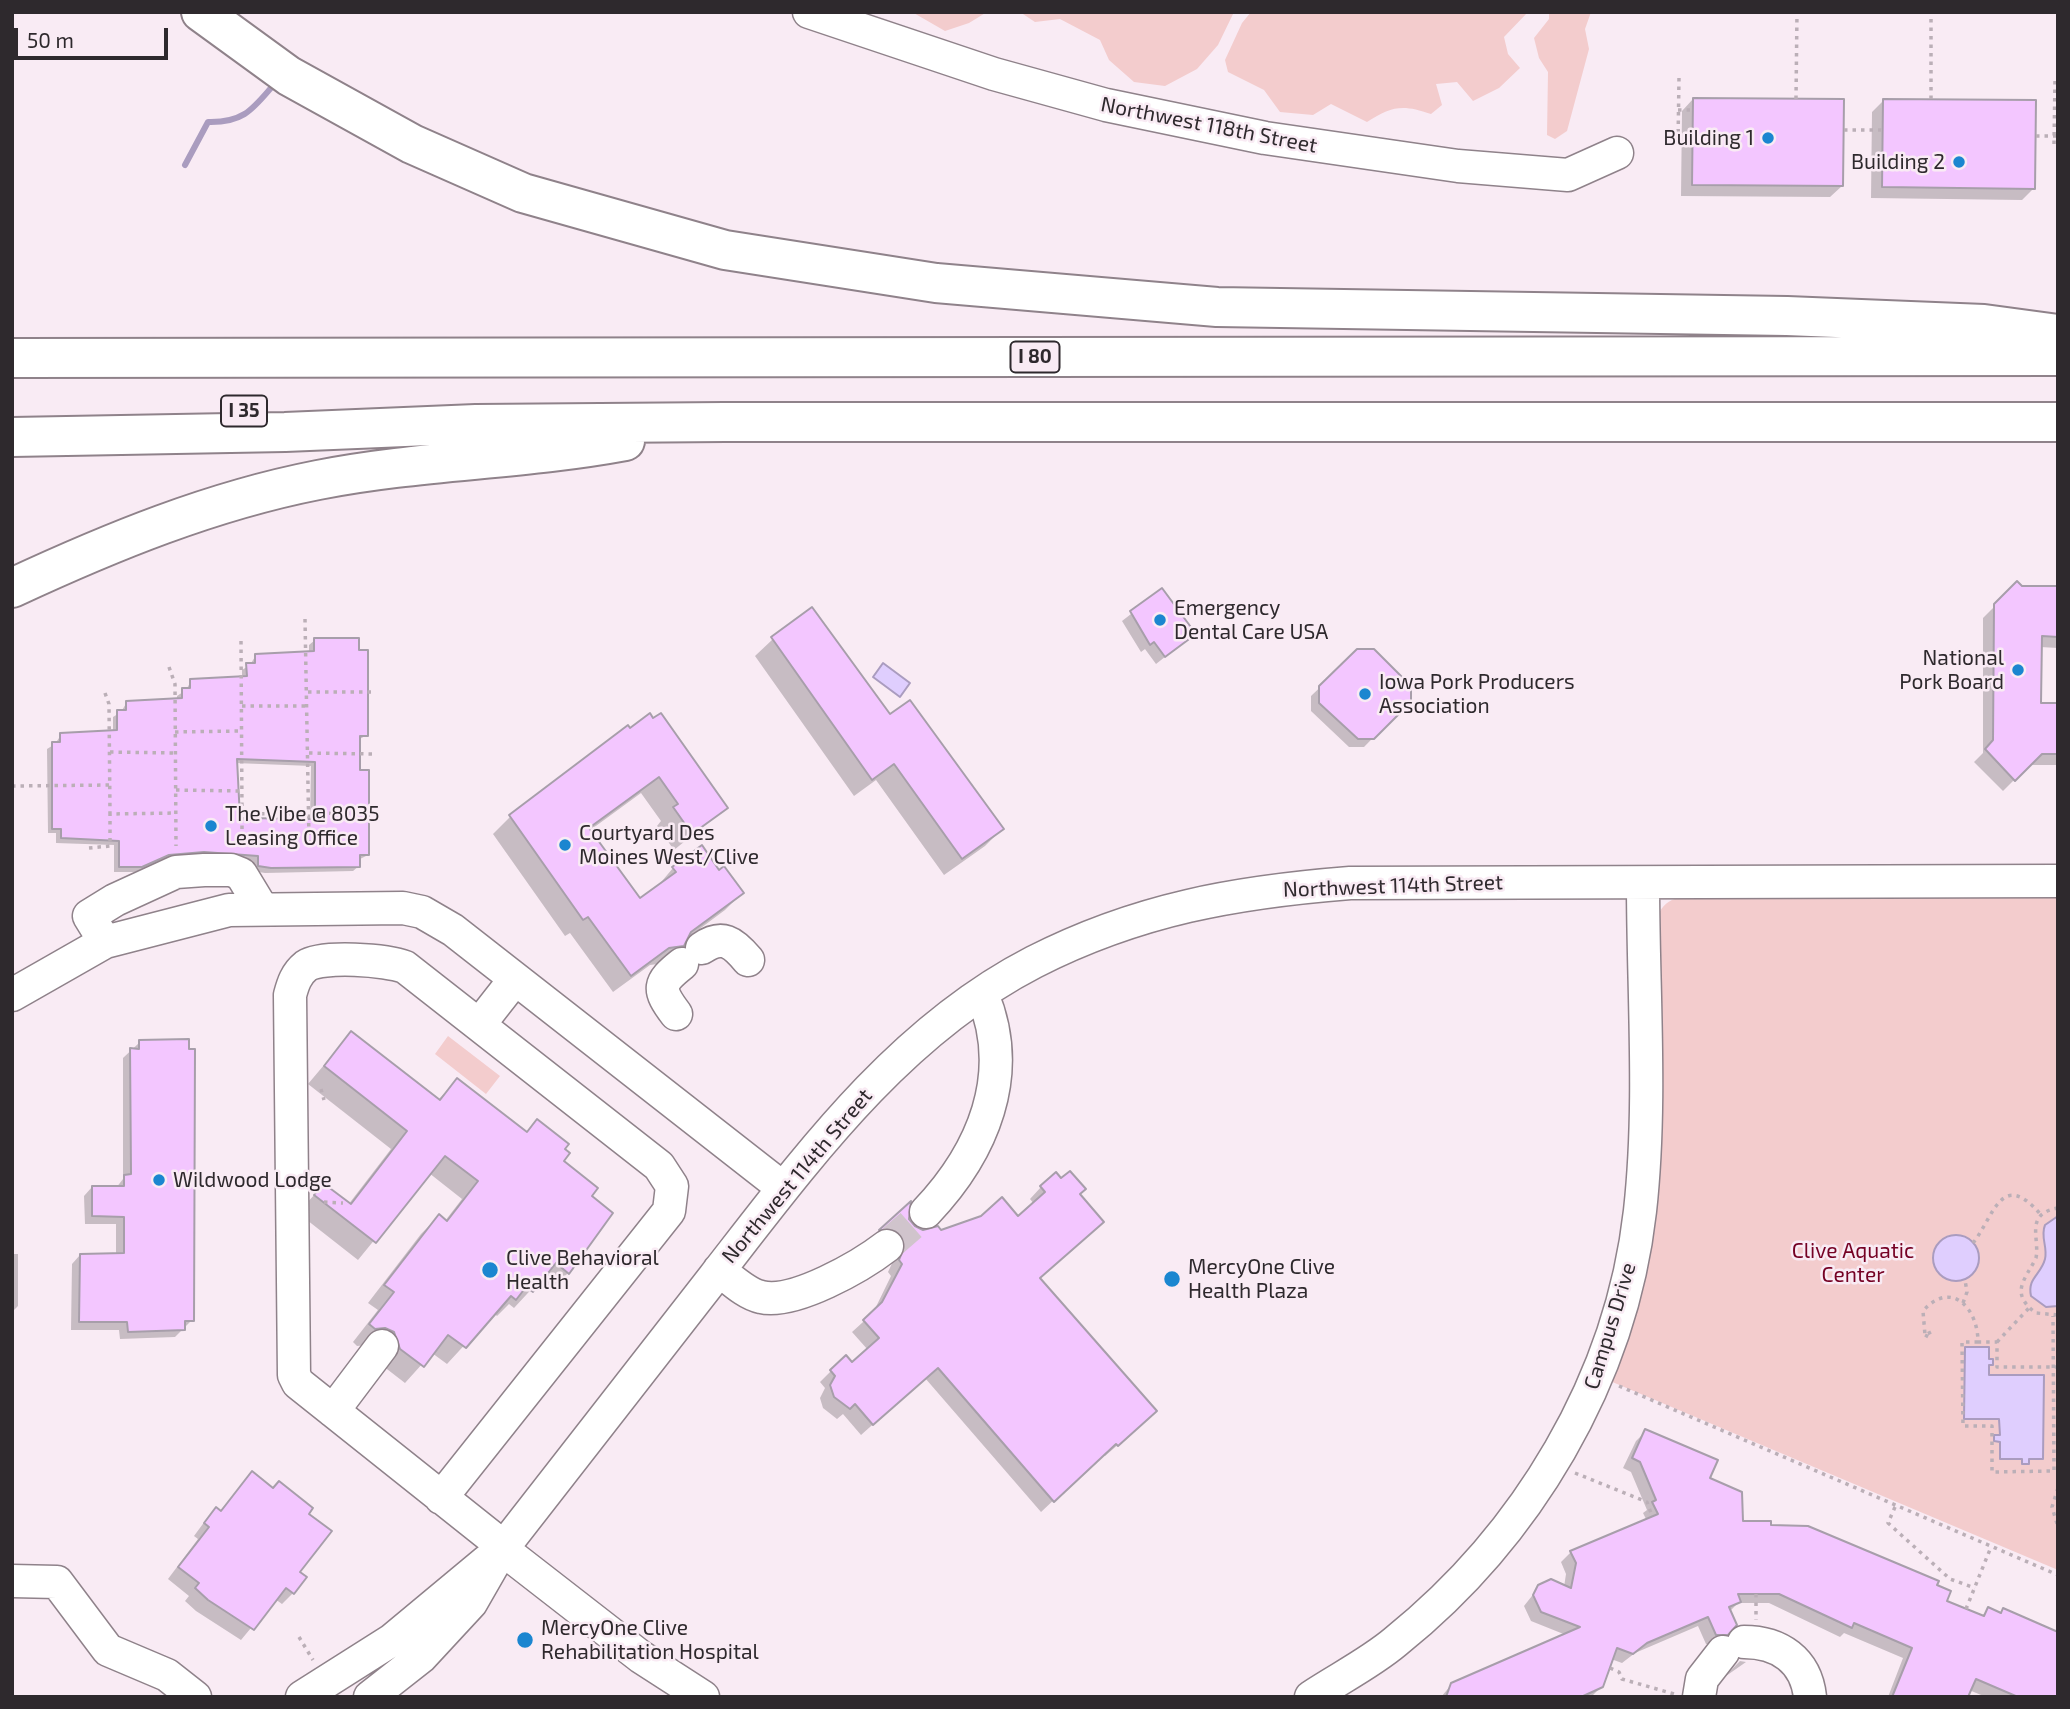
<!DOCTYPE html>
<html>
<head>
<meta charset="utf-8">
<style>
  body { margin:0 }
  #map { position:relative; width:2070px; height:1709px; overflow:hidden; background:#f9ebf4; font-family:"Exo 2",sans-serif }
  canvas { display:block }
  .frame { position:absolute; inset:0; border:14px solid #2e292d; pointer-events:none }
  .scale { position:absolute; left:14px; top:28px; width:154px; height:32px; box-sizing:border-box; border:4px solid #2e292d; border-top:0; padding-left:9px; font-size:21px; line-height:24px; white-space:nowrap; color:#2e292d; -webkit-text-stroke:5px #f9ebf4; paint-order:stroke }
</style>
</head>
<body>
<div id="map">
<canvas width="2070" height="1709"></canvas>
<div class="frame"></div>
<div class="scale">50 m</div>
</div>
<script>
const context = document.querySelector('canvas').getContext('2d');
context.lineJoin = 'round';
function paint(path, color) { context.fillStyle = color; context.fill(path, 'evenodd'); }
function stroke(path, color, width, dash) { context.strokeStyle = color; context.lineWidth = width; context.lineCap = dash ? 'butt' : 'round'; context.setLineDash(dash || []); context.stroke(path); }
function label(font, color, halo, rows, align = 'center') {
  context.font = font + ' "Exo 2",sans-serif'; context.lineWidth = 5; context.setLineDash([]); context.textBaseline = 'middle'; context.strokeStyle = halo; context.fillStyle = color; for (const [text, x, y, turn = 0] of rows) {
    context.save(); context.translate(x, y); context.rotate((+turn || 0) * Math.PI / 180); context.textAlign = isNaN(turn) ? turn : align; if (halo) context.strokeText(text, 0, 0); context.fillText(text, 0, 0); context.restore();
  }
}
paint(new Path2D(`
  M912 12H987L969 23 945 31Z
  M1020 12H1234L1218 45 1197 69 1165 86 1134 82 1109 60 1100 40 1060 19 1035 22Z
  M1251 12H1528L1504 37 1508 54 1520 68 1499 88 1473 101 1457 82 1436 84 1442 105 1431 114C1403 104 1391 106 1367 122L1331 104 1313 115 1280 112 1264 90 1228 72 1225 60 1242 23Z
  M1549 12H1591L1585 29 1589 49 1567 131 1555 139 1547 135 1548 72 1539 58 1534 38 1549 19Z
  M2058 895V1570L1610 1381 1636 1308 1650 1243 1659 913C1665 902 1671 899 1684 897Z
  M448 1036 500 1076 486 1094 435 1054Z`), '#f3cccd');
const water = new Path2D(`
  M883 663 910 683 900 697 873 677Z
  M2058 1216V1306L2046 1307 2031 1296C2027 1278 2041 1275 2045 1259 2048 1247 2040 1237 2045 1225Z
  M1933 1258a23 23 0 1 1 46 0a23 23 0 1 1-46 0Z
  M1965 1347H1989V1359H1993V1365H1989V1375H2044L2043 1459H2029V1464H2022V1459H2000V1442L1994 1441V1435H2000L1999 1419H1964Z`);
paint(water, '#dfcefe');
stroke(water, '#aa9cbf', 2);
paint(new Path2D(`
  M1693 99 1842 186 1830 197 1681 196 1682 111Z
  M1883 101 2034 188 2022 200 1871 198 1872 112Z
  M2017 584 2021 588H2058V648L2040 647 2039 705H2058V765H2029L2003 791 1974 762 1983 753V618Z
  M1162 590 1194 634 1156 664 1145 649 1141 652 1122 621Z
  M773 639 890 717 1002 829 985 846 944 875 876 780 854 796 755 656Z
  M315 640 367 735 358 740V771L368 855 358 860 359 866 353 871 265 873 253 871V861L198 856 162 860 135 872H114V845L56 843V833H48L47 749 55 744 61 735 113 732V717L121 712 127 702 177 700V696L186 690 191 681 242 678V670L250 665 256 655 309 653V645ZM235 763 311 766 310 821 238 820Z
  M1358 651 1409 701 1364 747H1349L1311 711V696Z
  M628 728 726 808 674 850 657 826 661 821 641 793 589 831 639 900 657 887 673 868 719 872 742 893 725 910 686 939 665 963 650 965 613 992 570 933 565 936 493 834 510 817Z
  M351 1033 437 1101 457 1080 526 1133 537 1121 563 1150 562 1161 589 1197 568 1273 551 1290 539 1281 514 1308 509 1304 497 1316 494 1313 447 1364 432 1353 405 1383 383 1366 367 1345 357 1346 353 1342 378 1310 368 1303 421 1234 439 1216 445 1221 462 1199 429 1173 358 1260 298 1213 323 1185 348 1205 391 1149 308 1084Z
  M140 1042 192 1320 175 1337 120 1339 119 1330H71L72 1264 80 1255H116V1224H85L84 1196 92 1187 116 1188 123 1179V1058Z
  M1041 1187 1078 1195 1039 1279 1143 1423 1105 1456 1103 1454 1041 1512 925 1378 861 1435 843 1414 837 1419 823 1408 820 1398 825 1388 820 1382 831 1371 852 1364 868 1350 852 1332 873 1313 891 1276 888 1272 895 1257 871 1240 909 1206 907 1219 913 1228 923 1232H941L1018 1218 1034 1204 1030 1199Z
  M12 1254H18V1306L12 1312Z
  M1646 1431 1708 1479 1741 1522 1769 1527 1935 1586 1944 1601 1981 1617 1988 1609 2058 1697H1986L1969 1690 1966 1697H1888L1903 1658 1844 1633 1840 1637 1769 1603H1738L1729 1612 1735 1625 1716 1644H1706L1698 1626 1635 1653 1622 1663 1611 1659 1602 1686 1591 1697H1441L1452 1684 1566 1635 1531 1621 1524 1606 1539 1587H1564L1566 1574 1561 1562 1571 1552 1647 1521 1643 1513 1647 1510 1631 1472 1623 1468 1636 1441Z
  M252 1473 307 1514 293 1593 282 1604 275 1599 241 1640 196 1611 185 1601 189 1596 168 1579 198 1539 194 1536 205 1521 217 1509 219 1512Z
  M1740 1661 1746 1662 1726 1676 1728 1673Z`), '#0003');
stroke(new Path2D(`
  M185 165 208 122C246 123 254 107 277 81`), '#aa9cbf', 6);
const building = new Path2D(`
  M1693 98 1844 99 1843 186 1692 185Z
  M1883 99 2036 100 2035 189 1882 187Z
  M2017 581 2022 586H2058V637L2042 636 2041 703H2058V754H2042L2015 781 1985 749 1993 740 1994 604Z
  M1162 588 1196 634 1165 657 1154 642 1150 645 1130 611Z
  M812 607 890 714 910 700 1004 829 962 859 894 764 872 780 771 637Z
  M314 638H359V650H368V736H360V770H369V855H360V867L271 868 258 866V856L204 852 169 855 142 867H119V841L61 838V829H52V742H60V733L117 730V710H126V701L182 698V688H190V679L247 676 246 663H255V654L314 651ZM237 759 315 762V819L240 818Z
  M1357 649H1374L1411 686V702L1374 739H1358L1319 703V686Z
  M650 713 653 718 661 713 728 808 692 834 673 807 678 804 659 777 589 828 640 898 676 872 672 867 702 845 719 870 724 866 744 893 691 932 684 946 669 948 631 976 588 917 583 920 509 815 628 725 630 728Z
  M351 1031 440 1100 457 1078 527 1132 537 1119 569 1144 565 1149 570 1153 564 1161 598 1188 592 1196 613 1213 569 1274 556 1263 533 1292 526 1287 516 1300 511 1296 466 1348 448 1335 424 1367 400 1349 394 1332 385 1328 375 1329 369 1324 394 1292 384 1285 439 1214 447 1221 478 1181 445 1156 376 1243 314 1195 323 1183 351 1204 407 1131 324 1066Z
  M189 1039V1049H195L194 1321H185V1330L128 1332 127 1322H79L80 1254 124 1253V1217L92 1216V1186H124V1175L131 1174 130 1048 139 1049V1040Z
  M1070 1171 1086 1189 1080 1194 1104 1222 1040 1278 1157 1411 1118 1446 1116 1444 1054 1502 938 1368 873 1425 855 1404 850 1409 834 1397 830 1385 835 1376 830 1370 846 1355 852 1362 879 1338 863 1320 882 1302 902 1264 899 1260 905 1245 902 1236 895 1230H879L911 1201 909 1219 915 1226 923 1230 938 1226 941 1230 981 1216 1002 1197 1018 1216 1045 1192 1040 1186 1056 1172 1061 1178Z
  M1645 1429 1718 1460 1710 1478 1742 1492 1743 1521H1771V1525L1808 1526 1939 1581 1937 1585 1951 1591 1947 1601 1984 1616 1988 1607 2001 1613 2003 1608 2058 1632V1697H2018L1976 1679 1968 1697H1892L1912 1648 1854 1623 1852 1628 1779 1594H1738L1741 1602 1729 1607 1737 1625 1728 1635H1716L1708 1617 1647 1643 1633 1654 1617 1648 1603 1687 1581 1697H1446L1451 1683 1580 1627 1541 1612 1533 1595 1538 1585 1551 1579 1571 1588 1576 1563 1570 1551 1658 1514 1652 1502 1656 1500 1640 1462 1632 1458Z
  M252 1471 273 1488 279 1481 313 1508 309 1514 332 1531 300 1572 307 1577 294 1594 286 1588 254 1630 208 1600 195 1588 199 1583 178 1567 209 1527 204 1523 216 1507 221 1511Z`);
paint(building, '#f3c6ff');
stroke(building, '#a79eaa', 2);
stroke(new Path2D(`
  M887 1246 926 1212`), '#d0c4cc', 32, [32, 16]);
const minor = new Path2D(`
  M809 12 994 74 1106 105 1265 138 1458 166 1568 175 1617 153
  M105 942 89 916 115 900 176 872 204 870H231L241 874 261 907
  M702 948C722 934 733 942 748 960
  M12 995 105 942 229 910 403 908 422 912 453 930 783 1188
  M676 1014C657 989 658 983 682 964
  M479 1025 515 979
  M926 1212C983 1152 1016 1074 982 994
  M719 1270C731 1279 746 1294 761 1297 794 1305 861 1266 887 1246
  M333 1411 382 1346
  M441 1498 669 1211 672 1186 659 1166 405 967C387 960 322 955 306 966 296 974 293 984 290 995L294 1375 298 1383 504 1547
  M502 1549 641 1657 703 1697
  M12 1581 57 1582 108 1650 167 1675 195 1697
  M1744 1642C1779 1642 1806 1660 1810 1697
  M302 1697 392 1640 487 1561
  M370 1697 421 1657 471 1603 502 1549C573 1459 643 1368 714 1277 806 1159 898 1032 1034 962 1138 909 1236 892 1350 883L2058 881
  M1311 1697C1338 1679 1370 1663 1395 1642 1527 1536 1621 1380 1640 1211 1652 1103 1643 991 1643 883
  M1699 1697 1702 1679 1723 1652`);
const highway = new Path2D(`
  M201 12 289 76 412 144 523 193 725 250 936 283 1217 307 1787 316 1984 324 2058 334
  M12 358 2058 356
  M12 437 285 432 476 424 725 422H2058
  M12 588C111 542 211 501 318 480 419 460 523 460 625 441`);
stroke(minor, '#8f828a', 35);
stroke(highway, '#8f828a', 42);
stroke(new Path2D(`
  M1679 78 1678 143H1692
  M1796 99 1797 12
  M1931 99V12
  M1678 110H1693
  M1844 130H1882
  M1678 134H1692
  M2036 136H2058
  M2054 144 2055 80
  M305 619 309 841
  M241 641 242 814
  M169 667 175 684 176 846
  M308 692H373
  M105 693 109 704 110 814
  M242 706H308
  M175 732 242 731
  M110 752 175 753
  M309 753 373 754
  M12 786 110 785
  M176 790 242 791
  M304 841H315
  M242 846V814L373 813
  M89 848 110 846V814L176 813
  M321 1089 324 1100
  M324 1202 343 1203
  M2058 1208C2024 1214 2040 1238 2036 1258 2025 1280 2009 1293 2036 1313L2058 1315
  M1973 1243C1994 1217 2001 1167 2042 1216
  M1963 1303 1967 1292 1965 1280
  M1931 1332 1925 1335 1923 1311C1951 1279 1978 1308 1978 1342H1997V1367H2058
  M1925 1335 1931 1338
  M1978 1342H1962L1963 1426H1992V1472L2054 1471 2053 1316
  M1997 1342 2029 1308
  M1619 1386 2058 1575
  M1575 1473 1647 1502 1652 1516
  M2058 1488 2052 1507 2058 1527
  M1895 1507 1888 1523 1950 1579 1975 1588
  M1756 1594V1620
  M1966 1609 1991 1547
  M299 1637 313 1660
  M1610 1668 1619 1672 1622 1679 1674 1694`), '#bbafb7', 3.5, [3.5, 5]);
stroke(minor, '#fff', 32);
stroke(highway, '#fff', 38);
for (const [x, y, r, color] of [
  [1768,138,7,"#1b86d0"],
  [1959,162,7,"#1b86d0"],
  [1160,620,7,"#1b86d0"],
  [2018,670,7,"#1b86d0"],
  [1365,694,7,"#1b86d0"],
  [211,826,7,"#1b86d0"],
  [565,845,7,"#1b86d0"],
  [159,1180,7,"#1b86d0"],
  [490,1270,9,"#1b86d0"],
  [1172,1279,9,"#1b86d0"],
  [525,1640,9,"#1b86d0"]
]) { const dot = new Path2D(); dot.arc(x, y, r, 0, 2 * Math.PI); context.fillStyle = color; context.fill(dot); stroke(dot, '#f9ebf4', 2.5); }
for (const [x, y, w] of [
  [1035,357,49],
  [244,411,46]
]) { const box = new Path2D(); box.roundRect(x - w / 2, y - 15.5, w, 31, 5); context.fillStyle = '#f9ebf4'; context.fill(box); stroke(box, '#2e292d', 2); }
label('bold 19px', '#2e292d', null, [
  ["I 80",1035,357],
  ["I 35",244,411]
]);
label('21px', '#2e292d', '#f9ebf4', [
  ["Northwest 118th Street",1209,125,11],
  ["Northwest 114th Street",1393,886,-2],
  ["Northwest 114th Street",797,1176,-50],
  ["Campus Drive",1610,1326,-73]
]);
label('21px', '#2e292d', '#f9ebf4', [
  ["Building 1",1754,138,"right"],
  ["Building 2",1945,162,"right"],
  ["Emergency",1174,608],
  ["Dental Care USA",1174,632],
  ["National",2004,658,"right"],
  ["Pork Board",2004,682,"right"],
  ["Iowa Pork Producers",1379,682],
  ["Association",1379,706],
  ["The Vibe @ 8035",225,814],
  ["Leasing Office",225,838],
  ["Courtyard Des",579,833],
  ["Moines West/Clive",579,857],
  ["Wildwood Lodge",173,1180],
  ["Clive Behavioral",506,1258],
  ["Health",506,1282],
  ["MercyOne Clive",1188,1267],
  ["Health Plaza",1188,1291],
  ["MercyOne Clive",541,1628],
  ["Rehabilitation Hospital",541,1652]
], 'left');
label('21px', '#750124', '#f9ebf4', [
  ["Clive Aquatic",1853,1251],
  ["Center",1853,1275]
]);
</script>
</body>
</html>
